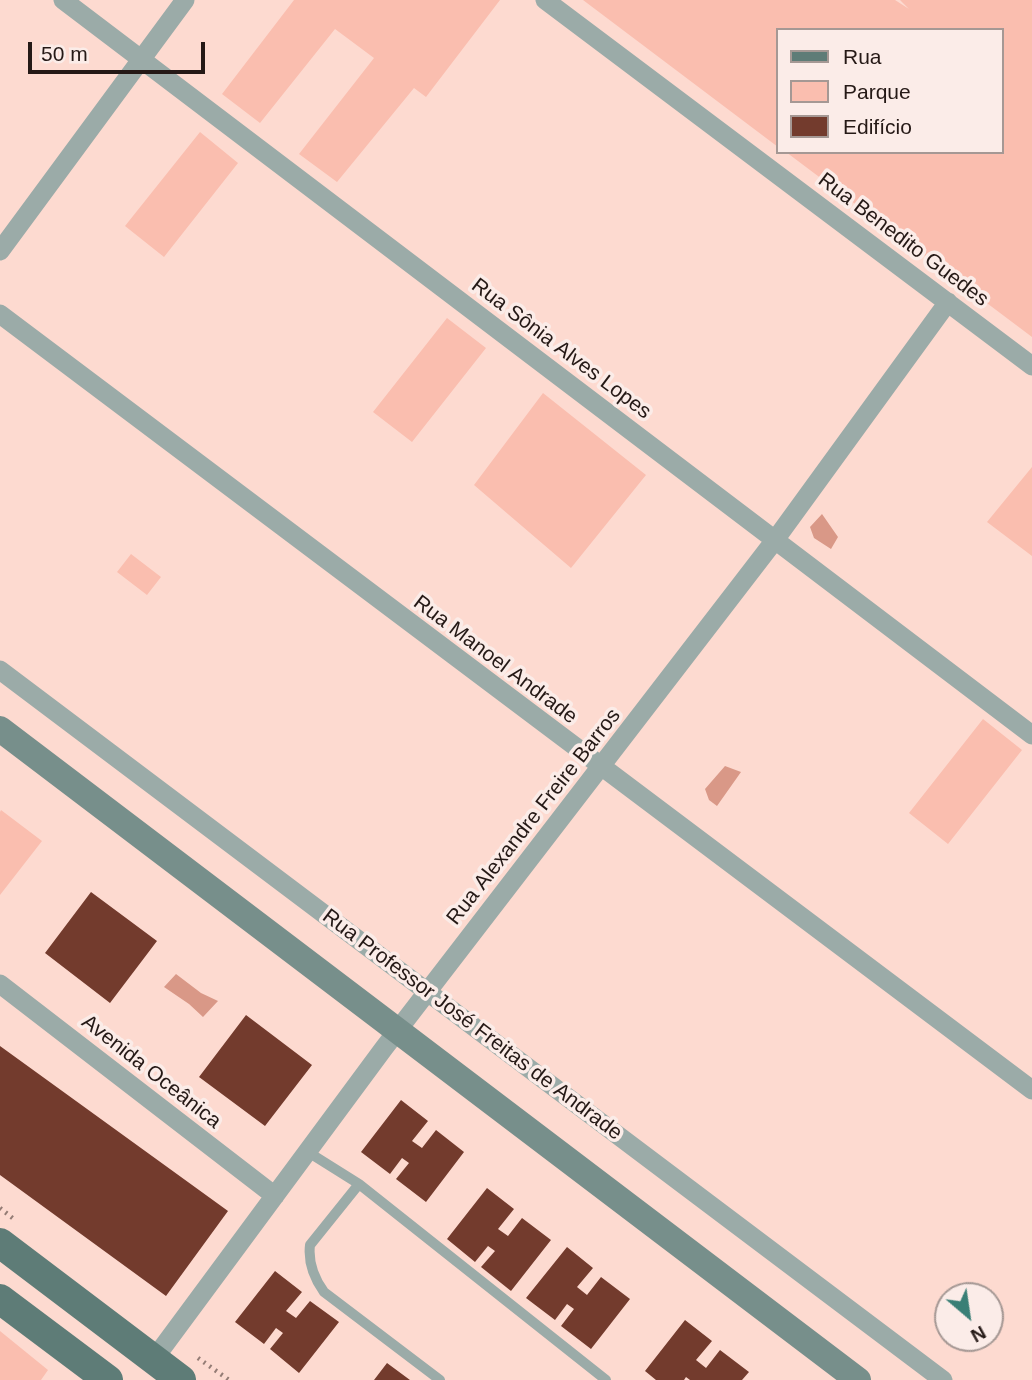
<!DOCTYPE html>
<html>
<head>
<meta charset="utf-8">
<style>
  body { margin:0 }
  #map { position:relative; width:1032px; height:1380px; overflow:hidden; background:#fddad0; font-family:Arial,sans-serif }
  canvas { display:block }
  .legend { position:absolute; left:776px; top:28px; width:228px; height:126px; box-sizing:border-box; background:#fbece8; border:2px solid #a59894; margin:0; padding:9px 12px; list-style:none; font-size:21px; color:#251916 }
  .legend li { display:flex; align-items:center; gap:14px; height:35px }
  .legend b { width:35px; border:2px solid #a59894 }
  .north { position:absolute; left:934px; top:1282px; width:70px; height:70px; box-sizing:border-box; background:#fbece8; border:2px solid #a59894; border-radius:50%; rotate:151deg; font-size:19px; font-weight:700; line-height:28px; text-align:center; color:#251916 }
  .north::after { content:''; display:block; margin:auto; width:24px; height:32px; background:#397f76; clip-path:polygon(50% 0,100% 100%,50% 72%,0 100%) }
  .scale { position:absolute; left:28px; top:42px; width:177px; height:32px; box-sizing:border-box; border:4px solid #251916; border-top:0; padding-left:9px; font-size:21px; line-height:24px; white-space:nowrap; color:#251916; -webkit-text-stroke:5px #fbece8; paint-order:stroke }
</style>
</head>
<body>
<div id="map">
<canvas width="1032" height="1380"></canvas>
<ul class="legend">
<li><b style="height:9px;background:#5e7c77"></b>Rua</li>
<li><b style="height:19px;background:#fabeaf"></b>Parque</li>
<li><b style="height:19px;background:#733b2d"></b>Edifício</li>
</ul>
<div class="north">N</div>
<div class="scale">50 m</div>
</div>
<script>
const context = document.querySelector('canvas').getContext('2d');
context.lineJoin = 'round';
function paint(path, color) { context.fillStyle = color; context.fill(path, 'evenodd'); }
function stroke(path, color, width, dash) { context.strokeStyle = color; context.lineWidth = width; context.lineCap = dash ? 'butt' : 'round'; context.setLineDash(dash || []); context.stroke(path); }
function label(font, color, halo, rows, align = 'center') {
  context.font = font + ' Arial,sans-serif'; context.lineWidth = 7; context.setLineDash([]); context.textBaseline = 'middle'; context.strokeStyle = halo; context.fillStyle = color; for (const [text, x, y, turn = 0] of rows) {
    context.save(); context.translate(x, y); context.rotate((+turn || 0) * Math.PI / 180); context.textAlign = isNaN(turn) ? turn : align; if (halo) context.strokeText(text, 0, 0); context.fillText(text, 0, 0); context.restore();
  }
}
paint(new Path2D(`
  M294 0H500L426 97 414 88 337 182 299 154 374 58 335 29 260 123 222 94Z
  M583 0H895L909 9 900 0H1032V337L786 152H1002V30H778V147Z
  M200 132 238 163 164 257 125 226Z
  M447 318 486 348 412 442 373 412Z
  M543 393 646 475 571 568 474 485Z
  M1032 467V556L987 522Z
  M131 554 161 577 147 595 117 572Z
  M983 719 1022 750 948 844 909 813Z
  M1 810 42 841 0 895V812Z
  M0 1331 48 1370 41 1380H0Z`), '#fabeaf');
paint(new Path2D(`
  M822 514 838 537 831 549 814 538 810 527Z
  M725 766 741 772 717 806 709 800 705 789Z
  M176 974 201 993 218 1001 203 1017 189 1004 164 987Z`), '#d99887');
paint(new Path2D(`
  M91 892 157 941 110 1003 45 953Z
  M246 1015 312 1065 265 1126 199 1077Z
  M0 1046 228 1211 166 1296 0 1175Z
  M401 1100 428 1121 412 1141 422 1148 436 1130 464 1152 426 1202 396 1179 409 1163 402 1158 390 1174 361 1152Z
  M487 1188 514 1209 498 1229 508 1236 522 1218 551 1240 511 1291 481 1267 495 1251 488 1246 475 1262 447 1239Z
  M567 1247 593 1268 577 1287 587 1295 601 1277 630 1299 591 1349 561 1326 574 1309 567 1304 555 1320 526 1298Z
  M275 1271 302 1292 286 1311 296 1318 310 1301 339 1322 299 1373 270 1349 283 1333 276 1328 264 1344 235 1322Z
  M685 1320 712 1341 696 1360 706 1368 720 1350 749 1372 742 1380H690L686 1377 684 1380H656L645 1371Z
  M387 1363 410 1380H374Z`), '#733b2d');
stroke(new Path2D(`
  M0 1208 15 1220
  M198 1358 229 1380`), '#947c75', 4.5, [2, 5]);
stroke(new Path2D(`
  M308 1152 359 1184 606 1380
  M359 1184 310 1245C308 1262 314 1278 324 1292L440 1380`), '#9baba8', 10);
stroke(new Path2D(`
  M63 0 1032 735
  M545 0 1032 366
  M0 251 185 0
  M0 314 1032 1090
  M0 670 943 1380
  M0 984 275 1196
  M154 1359 384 1048 775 540 948 302`), '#9baba8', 19);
stroke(new Path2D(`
  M0 729 858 1380`), '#778f8b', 26);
stroke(new Path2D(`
  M0 1243 181 1380
  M0 1299 108 1380`), '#5e7c77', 30);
label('21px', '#251916', '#fbece8', [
  ["Rua Benedito Guedes",903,240,37],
  ["Rua Sônia Alves Lopes",561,349,37],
  ["Rua Manoel Andrade",495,660,37],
  ["Rua Alexandre Freire Barros",534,817,-52],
  ["Rua Professor José Freitas de Andrade",472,1025,37],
  ["Avenida Oceânica",151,1072,38]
]);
</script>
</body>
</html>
